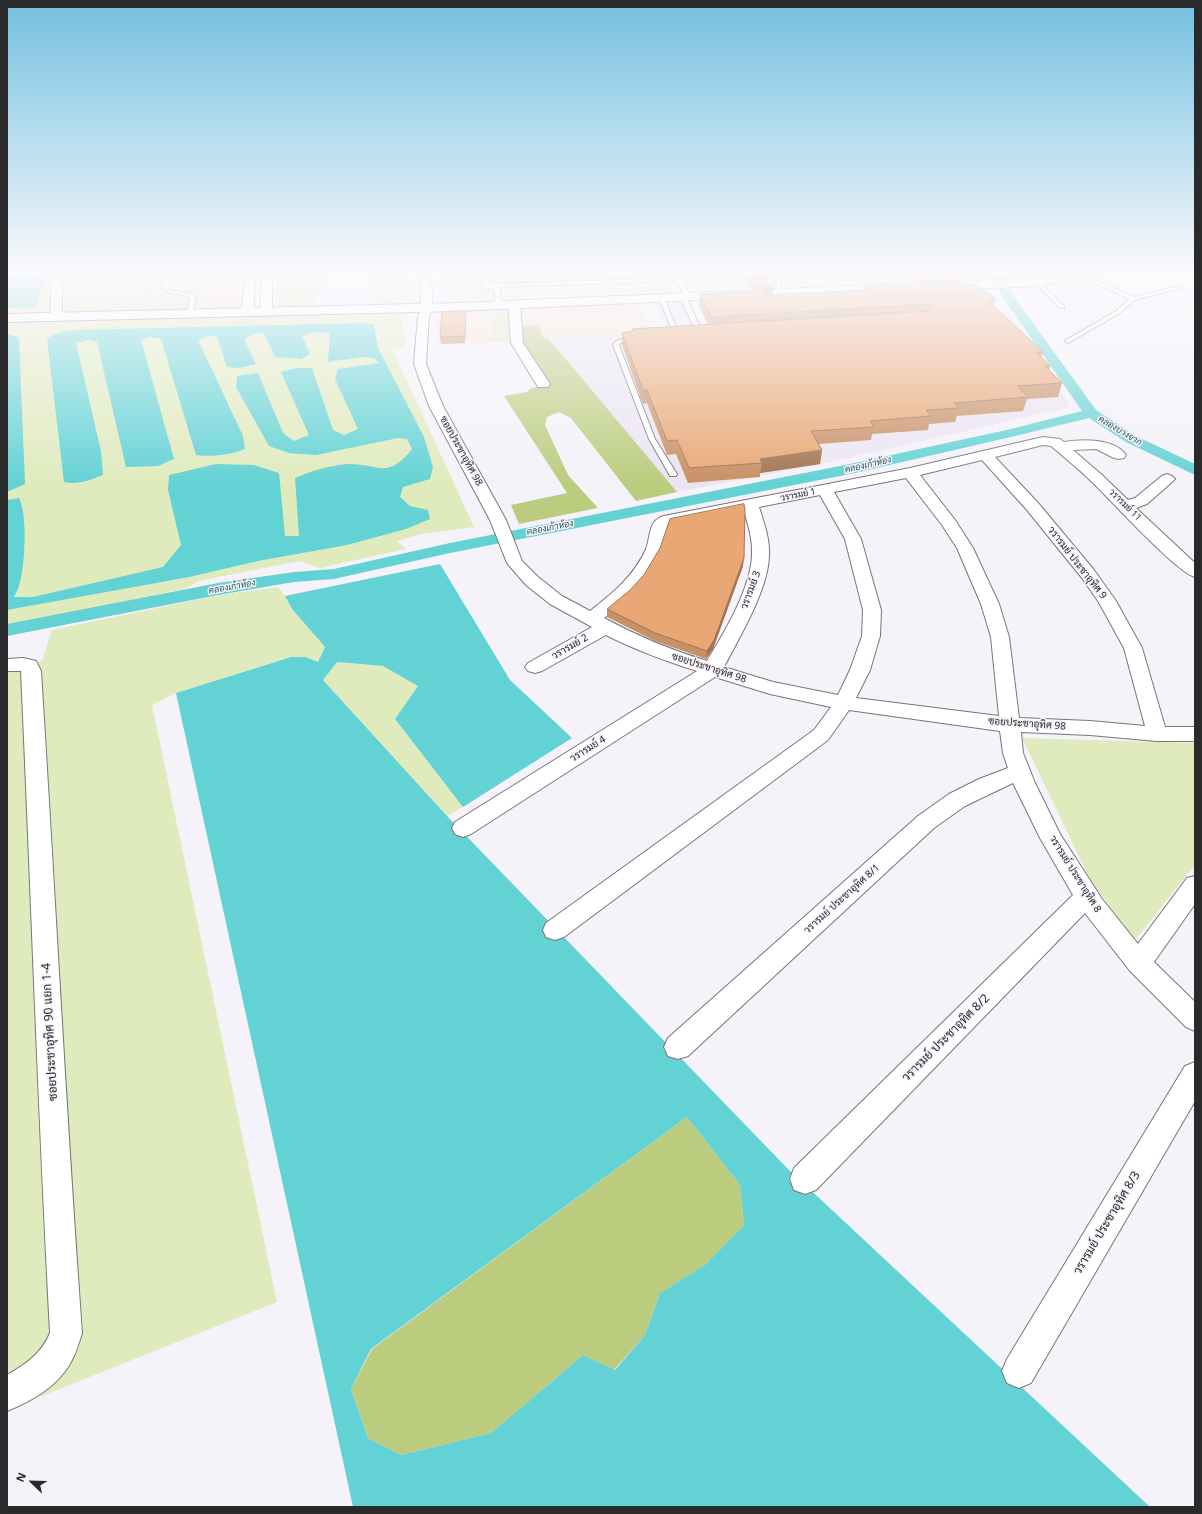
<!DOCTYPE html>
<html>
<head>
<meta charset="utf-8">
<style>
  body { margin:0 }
  #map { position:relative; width:1202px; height:1514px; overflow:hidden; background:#f5f2f9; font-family:"Noto Sans",sans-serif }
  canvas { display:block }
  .frame { position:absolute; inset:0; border:8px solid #2a292c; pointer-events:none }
  .north { position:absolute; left:12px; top:1462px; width:40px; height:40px; -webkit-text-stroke:3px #f5f2f9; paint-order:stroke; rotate:293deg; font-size:11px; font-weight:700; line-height:16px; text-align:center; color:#2a292c }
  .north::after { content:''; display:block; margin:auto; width:14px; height:18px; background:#2a292c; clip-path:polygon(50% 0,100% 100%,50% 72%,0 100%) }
</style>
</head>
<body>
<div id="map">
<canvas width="1202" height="1514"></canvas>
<div class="frame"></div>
<div class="north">N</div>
</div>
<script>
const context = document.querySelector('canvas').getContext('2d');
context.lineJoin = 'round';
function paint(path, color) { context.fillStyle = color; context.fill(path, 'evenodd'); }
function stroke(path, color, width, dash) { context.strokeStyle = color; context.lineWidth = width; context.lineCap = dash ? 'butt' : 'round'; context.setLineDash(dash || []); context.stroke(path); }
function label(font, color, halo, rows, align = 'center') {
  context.font = font + ' "Noto Sans",Sarabun,sans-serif'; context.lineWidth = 3; context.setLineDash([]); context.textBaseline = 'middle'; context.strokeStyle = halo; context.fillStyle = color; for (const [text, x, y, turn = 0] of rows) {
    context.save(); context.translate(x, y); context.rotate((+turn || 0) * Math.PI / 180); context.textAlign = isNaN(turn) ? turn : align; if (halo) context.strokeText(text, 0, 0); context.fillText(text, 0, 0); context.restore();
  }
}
paint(new Path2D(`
  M65 273H241L240 308 74 312 64 310Z
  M373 273H406L416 304 379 306Z
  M438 273H983L987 279 740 288 449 300Z
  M640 304 652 331 549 339 541 336 520 326 518 309Z
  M493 311 492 342 436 345 438 313Z`), '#f9e5d6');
paint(new Path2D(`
  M691 302 704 328 901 316 1009 312 1027 335 1070 407 821 464 677 492 549 339 668 330 655 303Z`), '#ebe5f3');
paint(new Path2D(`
  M42 273H50L49 310 7 312V308L36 307 42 289Z
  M276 273H324L322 286 314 306 297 307 277 306Z
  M791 273H808L814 285 796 286Z
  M163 275 151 306 187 307 182 309 69 311 68 297 101 294 99 302 140 299 149 281 108 283 104 290 79 292 77 280Z
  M511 310 513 342H492L493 311Z
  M401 314 406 347 393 350 474 527 421 534 397 541 406 549 320 568 300 561 198 581 187 588 7 627V323Z
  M278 587 285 596 292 609 325 647 318 662 306 657 283 659 176 693 152 705 277 1302 7 1410V670L42 661 52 630 219 595Z
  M336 662 383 666 419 686 395 719 463 807 447 816 323 680Z
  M1022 738 1195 743V865L1134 941 1090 879Z`), '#e0ebbd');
paint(new Path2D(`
  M540 325 541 336 549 339 677 492 636 501 571 418 559 412 547 417 545 425 568 475 598 508 519 524 511 505 567 493 504 396 527 392 531 388 550 385 522 343 520 326Z
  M687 1117 740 1185 744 1225 706 1264 660 1293 645 1335 614 1370 583 1355 491 1433 401 1455 368 1438 351 1389 372 1349Z`), '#bbcc7f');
paint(new Path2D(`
  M7 273H42V289L36 307 7 308Z
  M365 323 374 324 378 348 424 437 433 467 430 479 403 487 400 497 410 506 428 510 430 519 406 529 347 545 258 561 189 577 7 610V500L19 498C28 515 25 567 19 586 18 590 15 594 14 597H33L163 567 181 545 168 490 169 475 216 464 254 465 279 473 285 536H299L295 478C310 471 332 465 349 464 380 464 387 480 412 449L407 439 398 438 316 455 289 453 269 446 236 387 237 376 258 373 283 433 294 441 309 435 281 372 296 368H312L333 430 344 435 358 429 335 379 338 369 379 363 374 358 363 357 328 362 330 333 314 332 302 336 310 354 301 359 275 357 264 333 252 334 244 339 256 364 239 368 227 367 217 337 209 336 198 340 243 436 245 449C230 455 212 457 196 455L161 339 150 337 141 340 174 459 158 466 126 467 97 342 89 340 76 343 101 451 103 475C90 480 78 485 64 482L47 339C55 333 63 332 73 330Z
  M7 334 19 337 25 484 7 492Z
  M440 564 510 680 572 738 463 807 395 719 418 686 383 666 337 662 323 680 447 816 787 1168 1150 1507H353L176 693 291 657H306L318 662 325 647 292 609 285 596ZM687 1117 740 1185 744 1225 706 1264 660 1293 645 1335 615 1370 583 1355 491 1433 401 1455 368 1438 351 1389 371 1349Z`), '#63d2d4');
paint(new Path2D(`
  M989 273H999L1017 301 1096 410 1136 436 1195 464V475L1126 442 1089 418 1011 437 850 474 450 553 334 579 294 582 218 595 7 636V624L218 583 294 572 334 569 450 543 850 464 1011 429 1082 411 1006 302Z`), '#63d2d4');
const lane = new Path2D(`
  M169 273H174L168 287 170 290 192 294 196 299 192 315 187 314 190 299 188 296 166 292 162 287Z
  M482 273H487L488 284 681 278 690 296 686 297 703 334 700 336 697 334 680 297 684 296 677 281 500 287 502 305 499 307 496 305 494 288H485L482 286Z
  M774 273H779L783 293 778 292Z
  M826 273H830L839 291H835Z
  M1079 274H1083L1134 297 1178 286 1181 288 1135 300 1120 313 1068 343 1065 341 1066 340 1116 311 1129 299 1079 276Z
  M894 277 899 278 902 289 897 288Z
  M932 277H936L944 287 943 288H939L931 278Z
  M1035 281H1039L1064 306V308H1060L1035 283Z
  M659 297 664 298 680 336 679 337 674 336Z
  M634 336 637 338 636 339 620 343 619 345 655 439 677 474 676 476H670L649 439 613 345 616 341Z`);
const street = new Path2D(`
  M52 273H62V317L60 320H52L50 317Z
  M246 273H256L253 313 251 315H243L241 313Z
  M262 273H272V312L270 314H262L260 312Z
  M416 273H426L433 290 431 312 429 315 426 364 443 406 506 520 522 561 538 577 562 596 590 611C613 593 634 576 646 549 651 536 648 520 664 516L910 468 1043 437 1060 439 1064 442C1082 439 1114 438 1126 455L1124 458 1119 459 1114 458 1096 449 1073 450 1102 475 1128 500 1135 498 1162 476 1167 474 1172 476 1175 479 1172 482 1147 504 1136 508 1195 563V577C1176 572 1111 500 1092 482 1079 469 1065 458 1051 446L1043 445 995 457 1039 504 1094 570 1116 601 1142 648 1165 727H1195V741H1157L1090 735 1021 732 1023 753 1035 783 1060 834 1102 899 1138 944 1187 878 1195 876V904L1154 962 1195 1002V1031L1186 1027 1130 971 1085 913 816 1190 805 1194 794 1190 790 1179 794 1168 1073 895 1040 838 1013 783 965 806 934 828 688 1056 678 1059 668 1056 664 1047 668 1038 918 816 949 794 979 779 1008 768 1003 753 1000 731 849 710 828 740 564 937 555 940 546 937 543 930 546 923 814 730 831 707 770 694 715 677 471 834 463 837 455 834 452 828 455 822 697 671C666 661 635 650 606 635L542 671 535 673 528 671 525 667 528 663 592 627 550 604 526 585 507 563 490 520 429 406 414 364 418 316 420 313 421 290ZM982 460 1027 510 1082 578 1098 601 1124 648 1145 726 1090 721 1019 718 1009 637 999 604 973 548 955 520 920 475ZM906 478 942 525 957 548 981 604 991 637 999 716 856 698 870 670 880 636 881 610 861 539 834 492ZM820 495 845 539 863 610 862 636 850 670 838 695 773 682 724 667C740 636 768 590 769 556 770 539 764 523 759 507ZM744 510C748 525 753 540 752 555 751 588 724 633 707 661 671 650 637 636 604 618 640 589 657 571 668 525Z
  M1016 273H1026L1035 283 1029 286 1025 285Z
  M514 301 518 302 520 304 523 343 550 384 548 387H538L511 343 508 304 510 302Z
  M23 658 36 661 41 671C55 892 66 1112 82 1333 79 1343 76 1353 71 1362 58 1386 32 1401 7 1411V1375C26 1364 41 1354 50 1333 38 1112 31 892 21 671H7V659Z
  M1195 1062V1101L1031 1383 1019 1388 1007 1383 1002 1371 1007 1359 1185 1066Z`);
const secondary = new Path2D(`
  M1076 273H1102L1100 275 1096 276 1037 286 946 290 942 288 940 286 942 284 946 282 1037 278Z
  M894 284 898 285 900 288 898 291 457 311 7 322V314L457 303Z`);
stroke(lane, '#78757b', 2);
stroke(street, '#78757b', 2);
stroke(secondary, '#78757b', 2);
paint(lane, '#fff');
paint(street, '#fff');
paint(secondary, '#fff');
paint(new Path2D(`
  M744 273H767L768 275 767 286 773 288 772 295 864 291 865 284H964L996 299 994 306 1043 352 1041 358 1050 366 1049 371 1062 383 1058 397 1027 399 1023 411 957 416 955 422 929 424 928 430 872 434 871 440 819 444 822 450 820 464 760 473V477L688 483 676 454 667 455 647 403 643 404 622 345V333L632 331V329L708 325 699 306 700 294 754 291V288H749Z
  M466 318 465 343 441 344 440 337Z
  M743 566 713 649 706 659 655 641 607 617V609Z`), '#c89065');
paint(new Path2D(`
  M766 288H773L772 300 762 292Z
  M822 450 820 464 760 473 762 463 760 459Z
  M744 558 743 566 713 649 706 659 707 651Z`), '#a37552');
const building = new Path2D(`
  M749 273H767L768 275 751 276Z
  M960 280 964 284H974L996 299 987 300 1043 352H1036L1050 366H1045L1062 383 1017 386 1028 397 954 403 959 408 926 410 931 416 870 421 874 427 811 431 822 450 760 459 762 463 689 468 677 440 667 441 647 390H643L622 333 633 331 632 329 930 311 934 308 930 304 711 317 700 294 756 291 754 287 772 286 773 288H766L762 292 766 295 870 290 865 284Z
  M466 311 465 336 440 337 442 312Z
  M744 504 745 510 744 558 714 640 707 651 655 633 607 609 629 591 644 575 660 548 670 519Z`);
paint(building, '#e9a775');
stroke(building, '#a37552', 1);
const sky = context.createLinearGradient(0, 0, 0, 484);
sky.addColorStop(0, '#73c0e0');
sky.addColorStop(0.56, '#faf9fc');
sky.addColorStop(1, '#faf9fc00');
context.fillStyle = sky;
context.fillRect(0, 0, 1202, 484);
label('italic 9px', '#265657', '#f5f2f9', [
  ["คลองบางจาก",1120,431,31],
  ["คลองเก้าห้อง",868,465,-13],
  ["คลองเก้าห้อง",550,528,-11],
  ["คลองเก้าห้อง",232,587,-10]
]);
label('9px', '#2a292c', '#f5f2f9', [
  ["วรารมย์ 1",798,495,-11],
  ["วรารมย์ 11",1125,505,44]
]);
label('10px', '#2a292c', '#f5f2f9', [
  ["ซอยประชาอุทิศ 98",461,451,61],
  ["วรารมย์ ประชาอุทิศ 9",1077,563,52],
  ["วรารมย์ 3",751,590,-70],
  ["วรารมย์ 2",570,647,-30],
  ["ซอยประชาอุทิศ 98",709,668,18],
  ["ซอยประชาอุทิศ 98",1027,724,4],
  ["วรารมย์ 4",588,749,-32],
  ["วรารมย์ ประชาอุทิศ 8",1075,874,58],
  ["วรารมย์ ประชาอุทิศ 8/1",842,899,-42]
]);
label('12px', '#2a292c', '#f5f2f9', [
  ["ซอยประชาอุทิศ 90 แยก 1-4",50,1032,-93],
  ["วรารมย์ ประชาอุทิศ 8/2",946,1038,-45],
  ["วรารมย์ ประชาอุทิศ 8/3",1107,1223,-59]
]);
</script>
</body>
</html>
